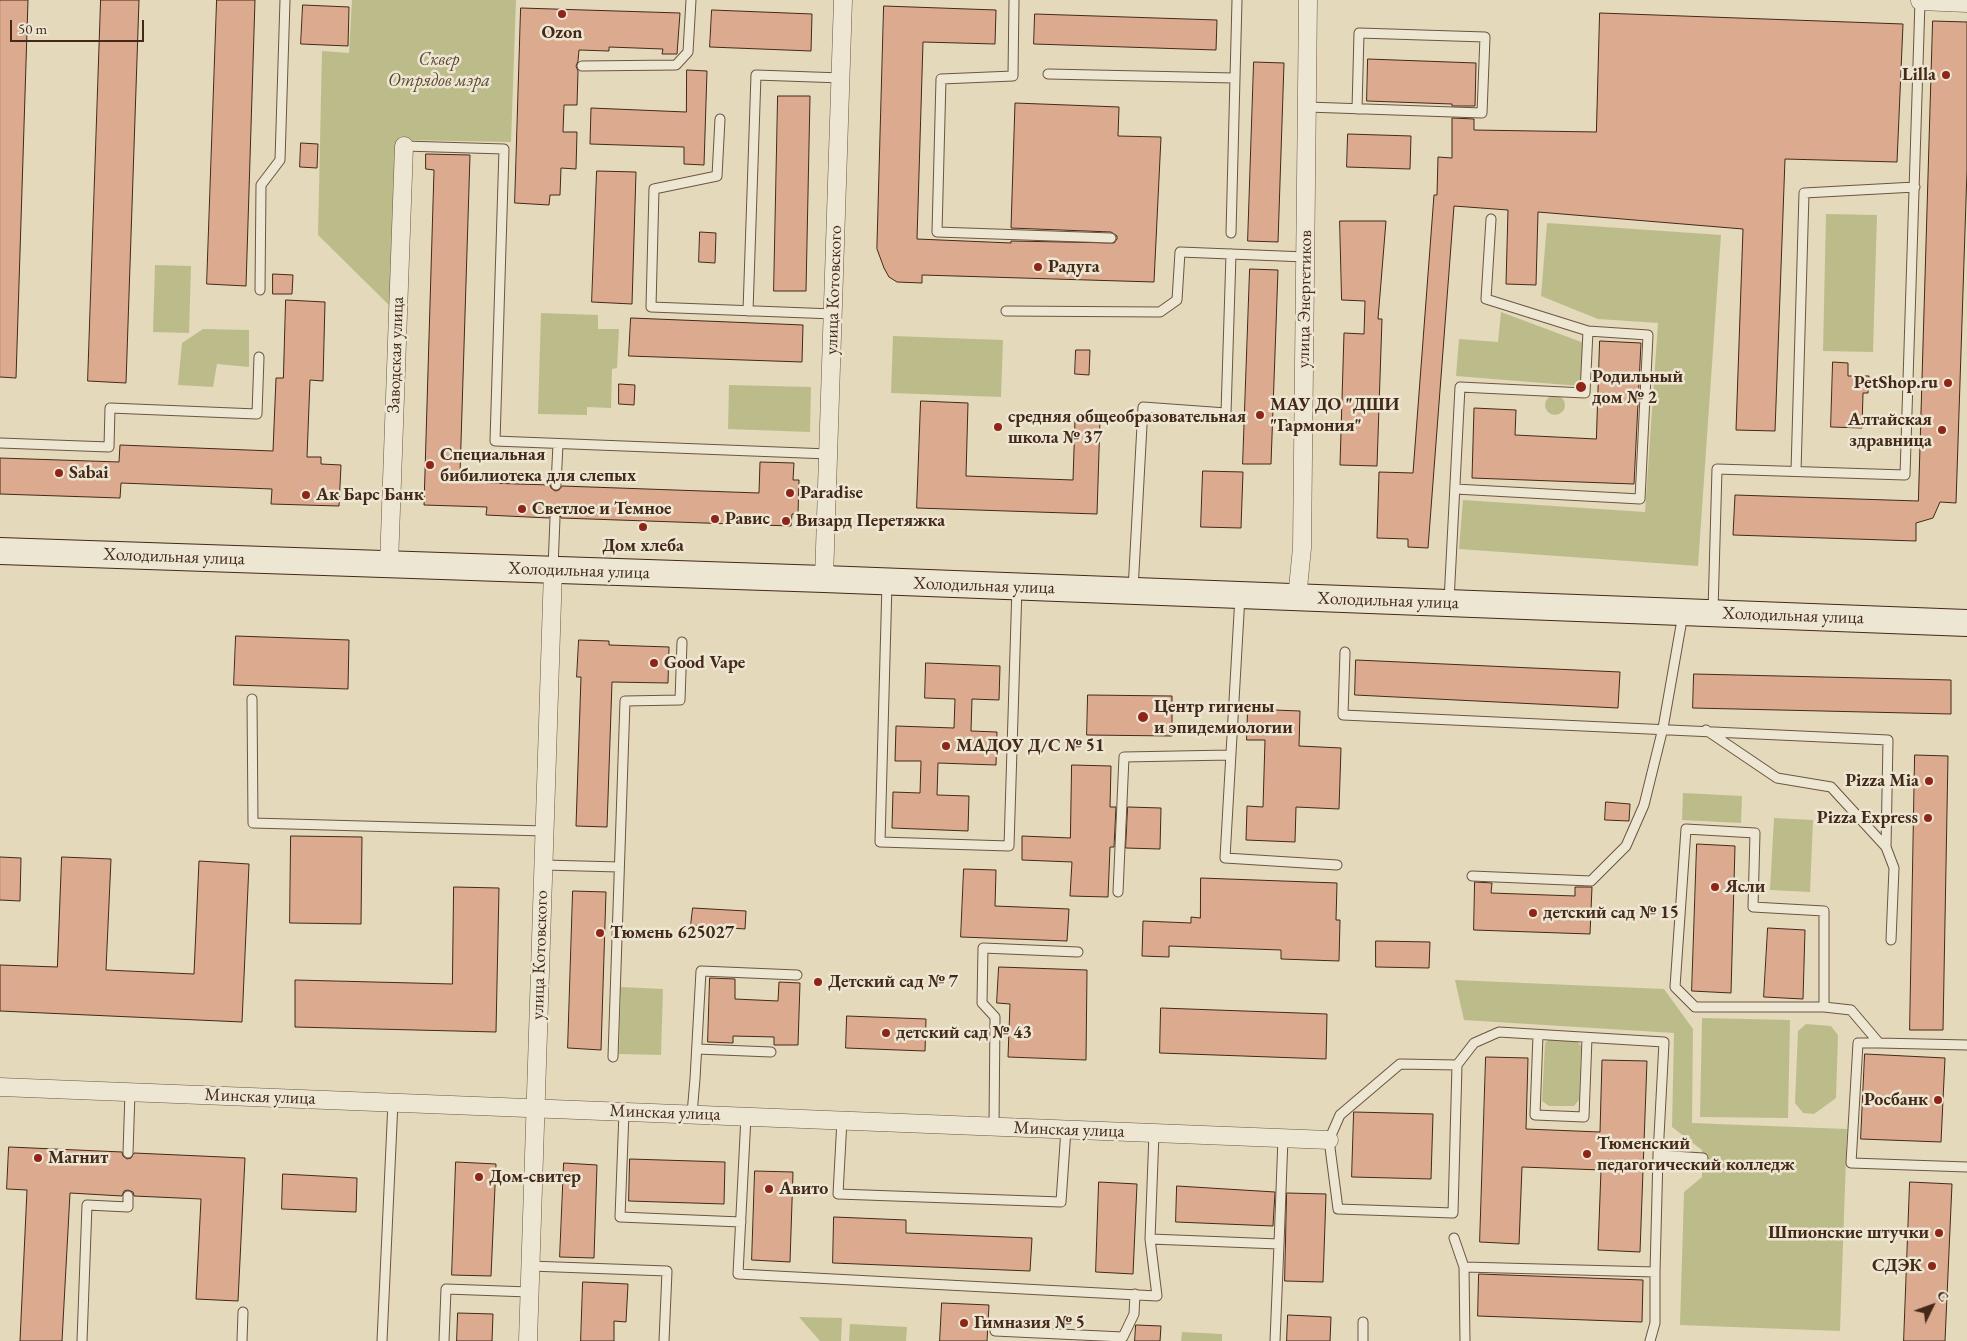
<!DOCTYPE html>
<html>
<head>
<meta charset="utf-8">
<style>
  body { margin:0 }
  #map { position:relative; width:1967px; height:1341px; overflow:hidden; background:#e4d9bb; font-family:"EB Garamond",serif }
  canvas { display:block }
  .north { position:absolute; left:1907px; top:1281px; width:50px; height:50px; -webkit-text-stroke:4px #ede6d3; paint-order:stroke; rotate:48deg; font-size:14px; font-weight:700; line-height:20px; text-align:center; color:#442918 }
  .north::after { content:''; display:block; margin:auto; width:18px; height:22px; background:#442918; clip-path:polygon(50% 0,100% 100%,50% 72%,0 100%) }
  .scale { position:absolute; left:10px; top:20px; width:134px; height:22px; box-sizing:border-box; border:2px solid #442918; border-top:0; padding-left:6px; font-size:15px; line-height:18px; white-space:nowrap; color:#442918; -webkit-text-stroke:4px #ede6d3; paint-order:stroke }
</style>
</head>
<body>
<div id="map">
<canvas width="1967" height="1341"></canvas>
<div class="north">С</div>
<div class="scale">50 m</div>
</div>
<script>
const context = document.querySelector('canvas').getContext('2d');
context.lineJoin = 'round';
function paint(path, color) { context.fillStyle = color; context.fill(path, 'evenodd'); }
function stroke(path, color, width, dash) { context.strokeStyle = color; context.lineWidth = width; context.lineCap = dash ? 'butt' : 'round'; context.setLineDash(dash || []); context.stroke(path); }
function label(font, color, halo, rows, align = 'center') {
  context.font = font + ' "EB Garamond",serif'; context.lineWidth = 5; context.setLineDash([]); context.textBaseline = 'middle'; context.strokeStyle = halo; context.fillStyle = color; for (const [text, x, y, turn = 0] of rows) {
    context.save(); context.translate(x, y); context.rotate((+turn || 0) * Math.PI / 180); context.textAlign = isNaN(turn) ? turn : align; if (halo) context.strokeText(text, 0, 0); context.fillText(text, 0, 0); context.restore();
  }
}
paint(new Path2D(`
  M352 0H516L511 142 401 140 394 310 318 235 322 51 349 53Z
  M1826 214 1877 215 1873 352 1823 351Z
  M1547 223 1721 235 1698 566 1459 549 1463 500 1645 512 1658 323 1598 319 1541 296Z
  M155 265 191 266 189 333 153 332Z
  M1501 312 1584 343 1580 386 1456 376 1459 339 1498 342Z
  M541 313 598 315V329H619L617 368 612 369 611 408 587 407V415L538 414Z
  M203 329 249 330V367L217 364 213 387 178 385 182 343Z
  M893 336 1003 340 1001 397 891 393Z
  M729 385 811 387 810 432 728 429Z
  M1545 405a10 10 0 1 1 20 0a10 10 0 1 1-20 0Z
  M1683 793 1742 796 1741 823 1682 820Z
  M1774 818 1813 820 1810 892 1770 890Z
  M1455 980 1664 989 1693 1029 1692 1123 1847 1129 1840 1331 1680 1325 1684 1192 1702 1177V1150L1672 1127 1674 1033 1464 1020Z
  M621 987 663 989 661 1055 619 1054Z
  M1702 1018 1790 1020 1788 1118 1700 1117Z
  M1806 1024 1831 1026 1838 1035 1836 1098 1814 1114 1803 1113 1795 1103 1798 1031Z
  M1550 1038 1577 1041 1581 1046 1579 1100 1574 1106H1549L1542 1101 1545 1043Z
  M799 1317 842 1318 841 1341H820Z
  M850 1324 907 1327 906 1341H849Z
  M1182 1332 1222 1334V1341H1181Z`), '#bcbc8b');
const building = new Path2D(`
  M0 0H28L16 378 0 377Z
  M101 0H139L126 383 88 381Z
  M217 0H255L246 286 207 284Z
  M303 5 349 7 348 46 301 44Z
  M884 6 996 10 995 44 923 42 917 239 1011 243V241L1114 243 1117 239V236L1111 232 1011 228 1015 103 1119 107 1118 136 1161 137 1154 282 922 275V283L897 282 889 277 884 268 877 249Z
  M521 8 680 13 677 54H662L663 49 609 47V51L579 50 578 61 576 66 578 71 577 105H564L563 132H577L576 169 561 168 560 195H550L549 205 515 203Z
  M712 10 812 14 811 51 710 47Z
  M1600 13 1903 24 1897 162 1785 159 1775 431 1736 430 1743 229 1538 212 1536 285 1506 284 1508 210 1454 206 1428 548 1408 547V539L1377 538 1379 472 1413 473 1434 195H1437L1438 157 1452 158V118L1474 119V130L1596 132Z
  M1035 14 1217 20 1216 50 1034 44Z
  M1933 21 1967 22V170L1956 503 1940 502 1933 518 1916 523V541L1733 535 1735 495 1918 501Z
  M1368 59 1476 63 1475 106H1452V104L1367 101Z
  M1254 62 1284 63 1278 242 1248 241Z
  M687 70 707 71 704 165 684 164V147L590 144 591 108 686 112Z
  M778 96H810L806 291H774Z
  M1348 134 1411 136 1410 169 1347 167Z
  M301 143 318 144 317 168 300 167Z
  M426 154 470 155 460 474 487 475V483L550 485 551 488 555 491 559 490 562 486 759 493 760 462 794 463 793 480H799L798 514H792L791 526 561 518 559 513 555 512 550 514 549 518 486 515 487 507 424 505 434 170 426 169Z
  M597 171 636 172 632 304 592 302Z
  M1340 221H1386L1378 319H1382L1377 466 1340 465 1344 333 1364 334 1365 301 1342 300Z
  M700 232 716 233 715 263 699 262Z
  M1250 269 1278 270 1271 464H1243Z
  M273 274 293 275 292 294H273Z
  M286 300 325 302 323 381 310 380 307 457H321V464L341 465 339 506 271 504 272 489 121 483 120 498 0 494V458L119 462 120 445 273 451 276 378H283Z
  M631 318 803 325 802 362 629 356Z
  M1600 341 1641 343 1634 484 1472 478 1474 408 1516 410 1515 435 1596 439Z
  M1076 350H1090L1089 375 1075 374Z
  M1833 362 1848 363V376H1869L1868 393H1863L1862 428 1831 427Z
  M619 384 635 385 634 405 619 404Z
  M921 401 968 403 966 476 1073 480 1075 419 1100 420 1097 514 917 508Z
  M1203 471 1243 472 1241 528 1201 527Z
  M236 636 349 640 348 689 234 685Z
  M579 640 609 641V645L669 647 668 683 612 682 607 827 576 826 581 677H577Z
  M1356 660 1620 672 1618 708 1355 695Z
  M926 663 1000 666 999 700 972 699 971 731 997 732 996 765 938 763 937 795 969 796 968 831 892 828 893 792 920 793 921 761H895L896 726 954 728 955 699 925 698Z
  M1694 674 1951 680V714L1693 708Z
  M1088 695 1172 696V736L1087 735Z
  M1248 709 1300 711 1299 746 1341 748 1339 809 1296 807 1295 842 1246 840 1247 806 1263 807 1265 740H1247Z
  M1915 755 1948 756 1943 1030H1910Z
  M1072 765 1111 766 1110 807H1116L1114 847H1110L1108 897 1070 896 1072 862 1022 860V836L1070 838Z
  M1606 802 1630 804 1629 821 1605 820Z
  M1128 807 1161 808 1160 849 1126 848Z
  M291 836 362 837 361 924 290 923Z
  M1697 844 1735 846 1731 993 1692 991Z
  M0 857 21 858 20 901 0 900Z
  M62 857 111 859 106 970 194 974 199 861 249 864 242 1022 0 1011V965L57 967Z
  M964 869 996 870 995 906 1069 909 1067 941 961 937Z
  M1201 878 1337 883 1336 920H1340L1339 961 1281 959V950L1169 946V957L1142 956 1143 921 1191 923V917L1200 918Z
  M1475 882 1492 883 1491 893 1575 896V887H1592L1590 934 1474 930Z
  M454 887 499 888 496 1032 295 1027V980L452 984Z
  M573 891 606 892 601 1050 568 1048Z
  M693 908 746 911 745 929 691 925Z
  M1768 928 1805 930 1803 999 1764 997Z
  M1376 941 1430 942 1429 968 1376 967Z
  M999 967 1087 970 1086 1060 1008 1057 1010 1004 997 1003Z
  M710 978 735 979V999L778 1001 779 982 800 983 798 1045H774V1037L733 1036V1043L708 1042Z
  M1161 1008 1327 1014 1326 1059 1160 1053Z
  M847 1016 926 1019 925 1051 846 1048Z
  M1865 1054 1945 1058 1941 1142 1861 1139Z
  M1486 1057 1528 1058 1526 1129 1600 1132 1602 1060 1647 1061 1640 1252 1598 1250 1601 1170 1522 1167 1519 1244 1480 1242Z
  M1354 1112 1433 1114 1431 1179 1352 1177Z
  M9 1147 122 1152 123 1156 127 1159 131 1158 134 1153 245 1158 238 1301 196 1299 201 1199 134 1196 133 1192 128 1190 124 1191 122 1196 70 1193 62 1341H20L27 1190 7 1189Z
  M630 1159 725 1162 724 1204 629 1201Z
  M456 1162 496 1164 491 1276 452 1275Z
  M564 1163 597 1165 594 1258 560 1257Z
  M755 1171 793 1172 790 1262 752 1260Z
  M283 1174 357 1178 356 1212 282 1209Z
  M1099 1182 1137 1184 1133 1274 1096 1272Z
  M1910 1182 1952 1184 1945 1341H1904Z
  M1177 1186 1275 1192 1273 1226 1176 1222Z
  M1287 1193 1326 1194 1323 1282 1285 1281Z
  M834 1217 906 1220V1233L1032 1238 1030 1271 833 1263Z
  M1479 1274 1643 1280 1642 1322 1478 1316Z
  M583 1282 628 1284 626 1322 614 1321V1341H581Z
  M942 1303 989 1305 987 1341H940Z
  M458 1313 493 1314 492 1341H457Z
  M1288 1315 1331 1317 1330 1341H1287Z
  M1136 1325 1161 1326 1160 1341H1135Z`);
paint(building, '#dcab8f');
stroke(building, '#442918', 1);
const lane = new Path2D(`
  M1014 0 1013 76 941 79 937 232 1111 238
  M582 66 676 65 688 52 691 0
  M1048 74 1234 78
  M1307 107 1482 113 1485 37 1359 33 1357 109
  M720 119 717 176 654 189 651 307 834 314
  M404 146 504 149 495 441 829 454
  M1491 219 1486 299 1588 331
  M1231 233 1237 0
  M260 290 261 185 280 160 285 0
  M748 311 756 75 842 78
  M1006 311 1160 312 1177 300 1180 252 1306 257
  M0 443 109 447 110 408 257 414 259 357
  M1796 471 1804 193 1915 187
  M556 485 558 444
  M553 568 555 518
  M887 583 880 842 1009 846 1017 587
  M1133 590 1143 407 1226 413 1231 254
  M1240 596 1225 858 1337 865
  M1449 601 1460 387 1585 393 1588 331 1648 335 1640 499 1455 489
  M1713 611 1717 469 1905 475 1920 1
  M1345 652 1343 715C1524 725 1706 730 1888 740L1886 847 1894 868 1891 940
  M252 699 253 823 545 831
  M1706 730 1777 778 1831 787 1886 847
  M544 865 619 867
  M1472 876 1591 881 1626 846 1644 805 1663 728 1683 614
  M1118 892 1124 757 1230 755
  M1824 1007H1695L1675 987 1686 829 1755 833 1753 907 1824 911V1007L1851 1010 1879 1043 1967 1045
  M1538 1035 1535 1115 1584 1117 1587 1038
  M1879 1043H1858L1851 1163 1967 1167
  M697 1049 771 1052
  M613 1057 625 701 680 700 682 642
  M1457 1065 1453 1213 1338 1209 1329 1140 1340 1115 1400 1064 1457 1065 1474 1043 1499 1032 1664 1042 1658 1155 1703 1158
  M624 1112 620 1217 741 1222
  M692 1114 695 1079 701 971 797 975
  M746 1116 738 1274 1157 1296 1150 1239 1154 1133
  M842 1120 838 1194 1061 1202 1066 1129
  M994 1126 995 1017 982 1003 983 948 1078 952
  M128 1153 130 1092
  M1454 1238 1464 1267 1465 1341
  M1150 1239 1279 1244 1283 1138
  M530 1266 667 1271 664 1341
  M1464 1267 1655 1272
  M995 1331 1123 1337 1134 1314 1135 1294
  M82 1341 87 1205 128 1207V1196
  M242 1341 243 1312
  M382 1341 393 1102
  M444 1341 446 1289 529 1292
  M1275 1341 1279 1244
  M1363 1341V1322
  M1650 1341 1655 1323V1272L1658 1155`);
const street = new Path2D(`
  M1920 1 1967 3
  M389 564 404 146
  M824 579 843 0
  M1297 598 1302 548 1308 0
  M0 1087 1329 1140
  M528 1341 553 570`);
const secondary = new Path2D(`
  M0 551 824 579 1967 623`);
stroke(lane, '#6c5541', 11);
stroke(street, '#6c5541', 19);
stroke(secondary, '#442918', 28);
stroke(lane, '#ede6d3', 9);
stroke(street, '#ede6d3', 18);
stroke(secondary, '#ede6d3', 26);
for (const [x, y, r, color] of [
  [562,14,5,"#8f2418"],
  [1946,75,5,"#8f2418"],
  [1038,267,5,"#8f2418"],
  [1948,383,5,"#8f2418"],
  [1581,387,6,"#8f2418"],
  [1260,415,5,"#8f2418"],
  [998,427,5,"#8f2418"],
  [1942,430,5,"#8f2418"],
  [430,465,5,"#8f2418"],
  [59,473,5,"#8f2418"],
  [790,493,5,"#8f2418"],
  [306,495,5,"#8f2418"],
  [522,509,5,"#8f2418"],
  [715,519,5,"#8f2418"],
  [786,521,5,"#8f2418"],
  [643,527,5,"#8f2418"],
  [654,663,5,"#8f2418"],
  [1143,717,6,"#8f2418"],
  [946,746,5,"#8f2418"],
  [1929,781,5,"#8f2418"],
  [1928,818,5,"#8f2418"],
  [1715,887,5,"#8f2418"],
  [1533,913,5,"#8f2418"],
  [600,933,5,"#8f2418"],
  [818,982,5,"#8f2418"],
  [886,1033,5,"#8f2418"],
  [1938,1100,5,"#8f2418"],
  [1587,1154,5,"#8f2418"],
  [38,1158,5,"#8f2418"],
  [479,1177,5,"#8f2418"],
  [769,1189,5,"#8f2418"],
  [1939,1233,5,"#8f2418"],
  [1932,1266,5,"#8f2418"],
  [964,1323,5,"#8f2418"]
]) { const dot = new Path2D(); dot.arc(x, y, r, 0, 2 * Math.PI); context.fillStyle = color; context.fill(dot); stroke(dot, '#ede6d3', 2); }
label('bold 18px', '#442918', '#ede6d3', [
  ["Ozon",562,33,"center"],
  ["Lilla",1936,75,"right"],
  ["Радуга",1048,267],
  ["Родильный",1592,377],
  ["дом № 2",1592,398],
  ["PetShop.ru",1938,383,"right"],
  ["МАУ ДО \"ДШИ",1270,405],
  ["\"Гармония\"",1270,426],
  ["средняя общеобразовательная",1008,417],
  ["школа № 37",1008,438],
  ["Алтайская",1932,420,"right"],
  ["здравница",1932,441,"right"],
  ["Специальная",440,455],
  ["бибилиотека для слепых",440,476],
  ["Sabai",69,473],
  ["Paradise",800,493],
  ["Ак Барс Банк",316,495],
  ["Светлое и Темное",532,509],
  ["Равис",725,519],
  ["Визард Перетяжка",796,521],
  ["Дом хлеба",643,546,"center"],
  ["Good Vape",664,663],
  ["Центр гигиены",1154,707],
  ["и эпидемиологии",1154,728],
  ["МАДОУ Д/С № 51",956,746],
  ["Pizza Mia",1919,781,"right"],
  ["Pizza Express",1918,818,"right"],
  ["Ясли",1725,887],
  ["детский сад № 15",1543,913],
  ["Тюмень 625027",610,933],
  ["Детский сад № 7",828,982],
  ["детский сад № 43",896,1033],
  ["Росбанк",1928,1100,"right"],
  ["Тюменский",1597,1144],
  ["педагогический колледж",1597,1165],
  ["Магнит",48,1158],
  ["Дом-свитер",489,1177],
  ["Авито",779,1189],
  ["Шпионские штучки",1929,1233,"right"],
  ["СДЭК",1922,1266,"right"],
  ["Гимназия № 5",974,1323]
], 'left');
label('italic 18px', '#5c462f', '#ede6d3', [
  ["Сквер",439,60],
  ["Отрядов мэра",439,81]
]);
label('18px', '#442918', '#ede6d3', [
  ["улица Котовского",834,290,-88],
  ["улица Энергетиков",1305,299,-89],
  ["Заводская улица",396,355,-88],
  ["Холодильная улица",174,557,2],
  ["Холодильная улица",579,571,2],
  ["Холодильная улица",984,586,2],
  ["Холодильная улица",1388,601,2],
  ["Холодильная улица",1793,616,2],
  ["улица Котовского",540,955,-88],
  ["Минская улица",260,1097,2],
  ["Минская улица",665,1113,2],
  ["Минская улица",1069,1130,2]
]);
</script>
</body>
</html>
